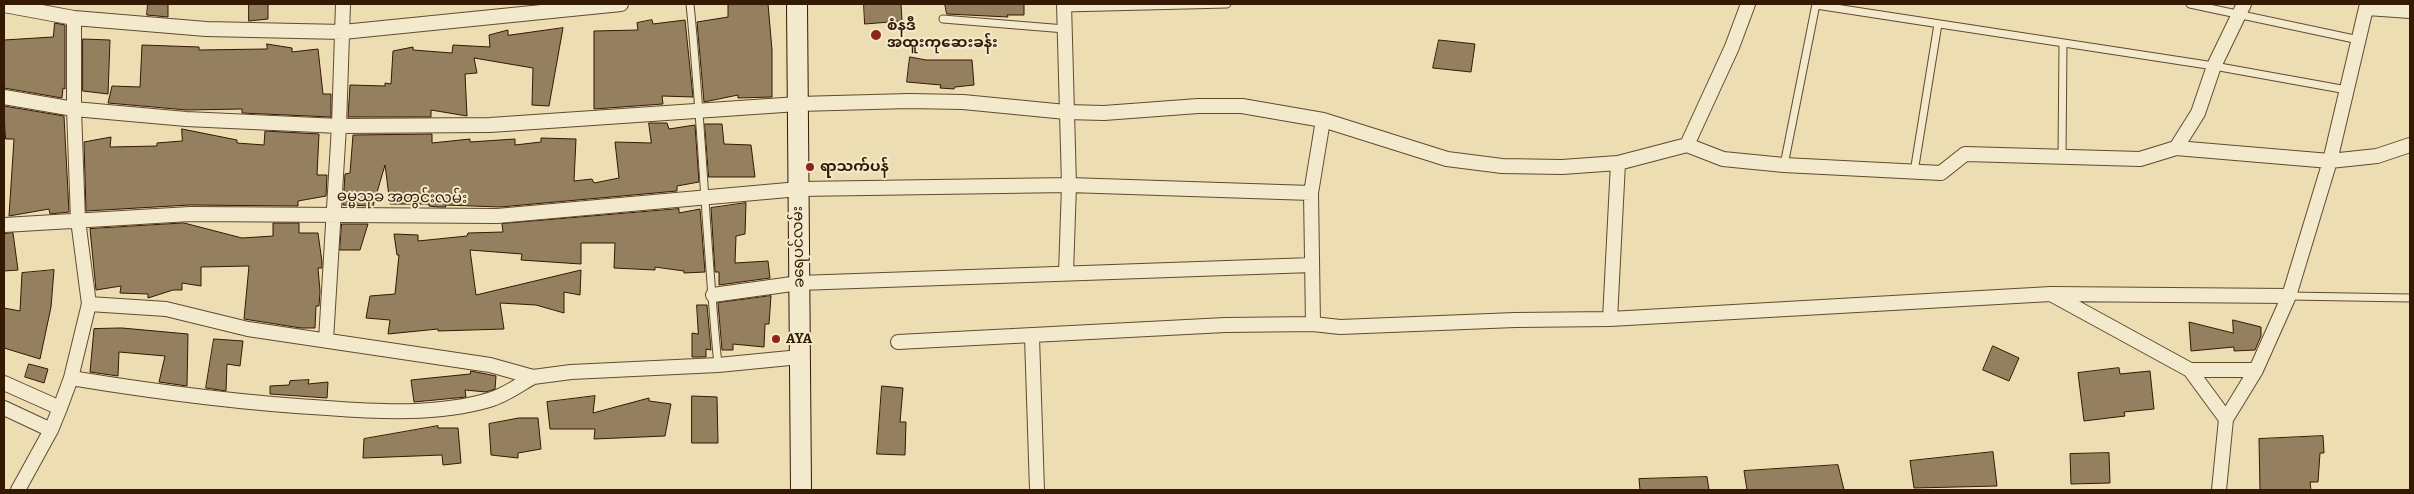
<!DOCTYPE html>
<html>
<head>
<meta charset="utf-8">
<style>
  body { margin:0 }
  #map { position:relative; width:2414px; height:494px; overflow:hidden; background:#edddb2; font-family:Alegreya,serif }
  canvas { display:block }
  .frame { position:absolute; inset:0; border:5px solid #341903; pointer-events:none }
</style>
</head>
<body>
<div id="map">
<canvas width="2414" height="494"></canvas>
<div class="frame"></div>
</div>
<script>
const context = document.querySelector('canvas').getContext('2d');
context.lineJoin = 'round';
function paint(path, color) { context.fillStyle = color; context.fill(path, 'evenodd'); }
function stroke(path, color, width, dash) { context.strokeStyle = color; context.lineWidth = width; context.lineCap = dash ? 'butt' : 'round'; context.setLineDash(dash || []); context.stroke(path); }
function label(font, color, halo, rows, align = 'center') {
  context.font = font + ' Alegreya,"Noto Sans Myanmar",serif'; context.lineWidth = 4; context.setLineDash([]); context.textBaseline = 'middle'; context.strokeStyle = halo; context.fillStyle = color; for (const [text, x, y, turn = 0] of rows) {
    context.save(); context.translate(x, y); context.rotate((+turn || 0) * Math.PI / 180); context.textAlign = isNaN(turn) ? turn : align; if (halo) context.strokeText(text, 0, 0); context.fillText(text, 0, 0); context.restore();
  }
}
const building = new Path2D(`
  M148 4H168V17L147 15Z
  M249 4H268V19L249 21Z
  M735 4H768L772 50V97L738 98V95L704 102 697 22 728 17V5Z
  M864 4H901L902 21 865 24Z
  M945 4H1024V15H1007L1008 17 947 14Z
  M652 20 653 24 685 20 693 97 662 96 663 104 594 109V31L638 30 637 23Z
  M55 23 65 25V89L63 88 62 98 4 88V40L53 37Z
  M563 28 549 106 532 105 533 68 474 58 477 73 465 74 467 116 431 110V117H348L350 85 385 86V83L391 84 393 51 413 47V50L452 53 453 45 490 47 489 35 508 30V35Z
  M83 39 110 40 108 94 83 91Z
  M1439 40 1475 44 1471 72 1433 68Z
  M267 44 292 48V52L318 49 323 94H331V117L242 113V109L187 110 108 103 112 86 140 87 142 45 199 47V50L267 49Z
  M910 57 926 60H972L974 85 955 87 954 89 940 88 941 85 907 82Z
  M4 106 64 116 69 212 50 214 49 209 9 216 14 139H6Z
  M649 123H667L669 129 695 125 699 182 677 186V191L500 207 445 205 446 207H438L429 206V204H390L385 165 373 206 343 205 345 174 350 173 353 135 432 134V143L470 139V142L515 139V145L541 142V138L576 139 574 181 592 179 594 183 619 178 615 142 651 143Z
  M705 124H722L724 144 751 145 755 177H709Z
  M182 129 237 140V143L264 145 265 131 319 134 317 175H327L326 196 298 201V206L189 205 86 211 84 142 111 137 110 147 157 146V143L182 141Z
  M746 203 745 234 736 236 735 263 768 261 770 278 719 285V272H715L711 208Z
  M679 209V213L700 209 705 272 684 273V271L655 267V270L614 268 615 243H581V264L521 260 522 254 470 250 476 295 581 270 580 295 564 292V313L536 305 500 303 504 329 438 331V329L388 334 390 320 366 318 370 296 395 294 399 255H397L394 234 418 235V241L467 236 468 233 503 232 502 224Z
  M184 223 242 238 273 236V223H299V233H318L322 262V268H318L320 291 319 306H316L315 328H301L244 319 249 266 201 267V286L182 283V290H173L148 298V294L120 293 121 286 96 290 90 229Z
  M342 224H368L360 250H340Z
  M13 233 18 270 4 271V234Z
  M54 270 51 307 40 359 4 348V308L20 311 22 273Z
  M771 296 769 324H765L764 347 733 344V350H722L718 303Z
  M697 305H707L711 350 706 349V357H692V333L698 334Z
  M2233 320 2261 327V336L2255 350 2234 351V347L2191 351 2189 322 2233 333Z
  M122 328 188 334 187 386 159 382 165 356 119 352 118 376 90 372 94 329Z
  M214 339 243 341 240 366 227 364 226 391 206 388Z
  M1993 346 2019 358 2009 381 1983 370Z
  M29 364 48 369 44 383 25 377Z
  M2119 368 2120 374 2150 371 2154 409 2124 412 2125 416 2084 421 2078 373Z
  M471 371 496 376 495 389 486 392 465 390 466 397 414 402 411 380 470 374Z
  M309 380 308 384 328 382 327 398 270 394V386L289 385 290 381Z
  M882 386 903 388 900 422H906L905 455 877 454Z
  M595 396 593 413 649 398V401L671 404 665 436 594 439 595 429H550L547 402Z
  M692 396 717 397 718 443H692Z
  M519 418H538L541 449 518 453V458L491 455 489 424Z
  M438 426V428H458L461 463 443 465 442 455 363 458 364 439Z
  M2323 436 2324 453H2320L2318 482H2310L2311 490H2260L2259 439Z
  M1993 452 1997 486 1914 488 1910 461Z
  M2109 453 2110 483 2071 484 2070 454Z
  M1838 465 1844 490H1747L1744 471Z
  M1707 477 1709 490H1640L1639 479Z`);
paint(building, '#947f5e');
stroke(building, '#341903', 1);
const lane = new Path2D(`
  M690 4C702 124 706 245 718 365
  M2190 4 2359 40
  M1816 5 2214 66 2347 90
  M1064 8 1227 4
  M943 19 1065 29
  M2062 158 2063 44
  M1784 165 1816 4
  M1914 172 1938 24
  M2289 296 2410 298`);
const street = new Path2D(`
  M1064 4 1069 185 1066 273
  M4 5 74 18 206 29 343 32 621 4
  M2367 8 2410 11
  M4 97 74 109 186 119 339 126 490 125 798 104 909 101 963 102 1066 112 1104 113 1198 106H1242L1323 120 1447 159 1502 166 1562 167 1618 163 1687 145 1723 159 1784 165 1941 173 1965 154 2140 159 2176 148 2198 113 2214 66 2244 4
  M1323 120 1311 193 1313 324 1340 327 1515 320 1610 319 1618 163
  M1687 145 1732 47 1748 4
  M2176 148 2330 161 2377 156 2410 145
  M4 225 190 214 497 216 799 189 1069 185 1311 193
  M713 295 799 283 1312 265
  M89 304 166 309 248 329 490 365 533 377 571 372 718 365 800 357
  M1610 319 2051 294
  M1032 337 1037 490
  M326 340 339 126 343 4
  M898 342 1225 325 1313 324
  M2190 370H2256
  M71 378C156 392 241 403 327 408 380 412 438 415 489 400 504 396 519 385 533 377
  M4 383 60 408
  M4 408 51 430
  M2226 419 2190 370 2051 294 2289 296
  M18 490 51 430 60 408 71 378 89 304 78 220 74 109V18
  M2219 490 2226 419 2256 370 2289 296 2330 161 2367 4`);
const secondary = new Path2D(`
  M797 4 801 490`);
stroke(lane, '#624a2f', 9);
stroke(street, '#624a2f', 16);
stroke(secondary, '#341903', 22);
stroke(lane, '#f3e9cd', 7);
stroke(street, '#f3e9cd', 14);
stroke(secondary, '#f3e9cd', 20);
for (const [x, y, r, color] of [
  [876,35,6,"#8f2418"],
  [810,167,5,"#8f2418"],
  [776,339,5,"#8f2418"]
]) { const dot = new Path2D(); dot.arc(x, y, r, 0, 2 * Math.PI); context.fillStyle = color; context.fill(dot); stroke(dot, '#f3e9cd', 2); }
label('bold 15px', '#341903', '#f3e9cd', [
  ["စံနဒီ",887,26],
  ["အထူးကုဆေးခန်း",887,43],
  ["ရာသက်ပန်",820,167],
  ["AYA",786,339]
], 'left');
label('15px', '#341903', '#f3e9cd', [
  ["ဓမ္မသုခ အတွင်းလမ်း",402,198,1],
  ["ခရေပင်လမ်း",799,247,-91]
]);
</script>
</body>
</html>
